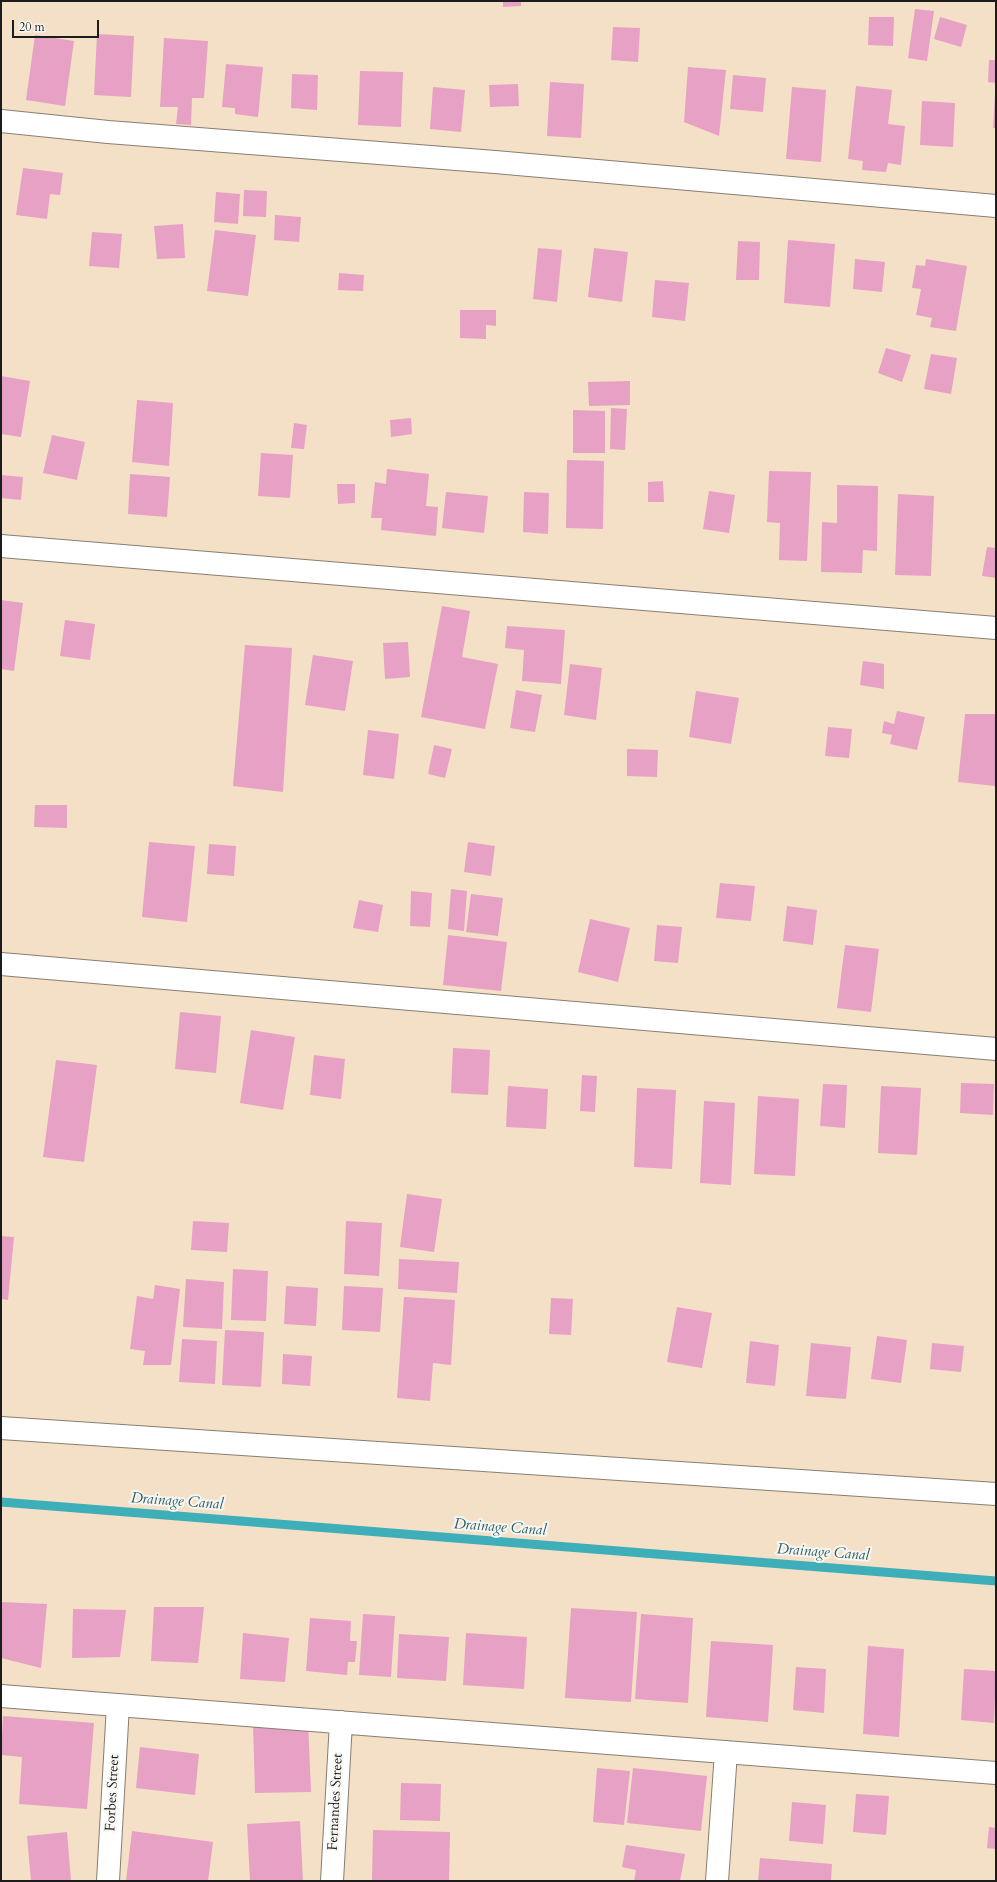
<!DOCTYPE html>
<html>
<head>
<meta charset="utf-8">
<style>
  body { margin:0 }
  #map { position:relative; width:997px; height:1882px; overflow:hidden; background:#f4e0c7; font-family:Cardo,serif }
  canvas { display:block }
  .frame { position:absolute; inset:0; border:2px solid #1c1c1c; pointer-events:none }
  .scale { position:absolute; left:12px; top:20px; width:87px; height:18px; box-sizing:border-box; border:2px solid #1c1c1c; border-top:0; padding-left:5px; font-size:12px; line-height:14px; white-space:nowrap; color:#1c1c1c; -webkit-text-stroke:3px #f6f6f2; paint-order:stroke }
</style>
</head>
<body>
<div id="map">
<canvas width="997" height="1882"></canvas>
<div class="frame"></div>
<div class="scale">20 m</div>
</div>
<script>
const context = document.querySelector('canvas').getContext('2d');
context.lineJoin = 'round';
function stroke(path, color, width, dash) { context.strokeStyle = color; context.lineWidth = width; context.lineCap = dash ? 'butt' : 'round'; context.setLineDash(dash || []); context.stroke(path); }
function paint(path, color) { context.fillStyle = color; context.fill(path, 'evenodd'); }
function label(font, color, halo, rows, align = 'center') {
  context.font = font + ' Cardo,serif'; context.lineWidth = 4; context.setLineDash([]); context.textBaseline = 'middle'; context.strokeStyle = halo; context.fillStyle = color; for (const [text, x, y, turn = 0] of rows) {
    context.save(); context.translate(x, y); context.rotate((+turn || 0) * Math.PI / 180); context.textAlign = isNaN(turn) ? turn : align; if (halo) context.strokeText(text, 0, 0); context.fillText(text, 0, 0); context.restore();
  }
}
stroke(new Path2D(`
  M1 1502 996 1581`), '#3eaeb9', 9);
paint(new Path2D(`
  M503 1H521V6L503 7Z
  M915 9 934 11 927 61 908 58Z
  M869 17H894L893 46 868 45Z
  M940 17 967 25 961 47 934 39Z
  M613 27 640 28 638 62 611 60Z
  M97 34 134 36 131 97 94 95Z
  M35 35 74 41 65 106 26 100Z
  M164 38 208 41 204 98H192L191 125 176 124 178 107H160Z
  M989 60H996V83L988 82Z
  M226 64 263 67 258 117 235 114V108L222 107Z
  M688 67 726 70 719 136 684 122Z
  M360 71 403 72 401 127 358 125Z
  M292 74 318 75 317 110 291 108Z
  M733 75 766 78 763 112 730 109Z
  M550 82 584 84 581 138 547 136Z
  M518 84 519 106 490 107 489 85Z
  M856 86 892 90 888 124 905 126 901 165 888 163 886 172 862 170 863 161 848 159Z
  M433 87 465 90 461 132 430 129Z
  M792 87 826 90 821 162 786 159Z
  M995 93H996V128H993Z
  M922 101 955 103 953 147 920 145Z
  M23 168 63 173 60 195 50 194 47 219 16 215Z
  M244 190 267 191 266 217 243 216Z
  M216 192 240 194 238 224 214 222Z
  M275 215 301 217 299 242 274 240Z
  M183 224 185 258 157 259 154 226Z
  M215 230 256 235 248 296 207 291Z
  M92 232 122 234 119 268 89 266Z
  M788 240 835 244 830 307 784 303Z
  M738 241 760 242 759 280H736Z
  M538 248 562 250 557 302 533 299Z
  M594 248 628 252 622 302 588 297Z
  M855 259 885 262 882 292 853 289Z
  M926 259 967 266 956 331 930 327 932 318 916 315 921 289 912 288 916 265 925 266Z
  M339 273 364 275 363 291 338 290Z
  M655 280 689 283 685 321 652 317Z
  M460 310H496V326L486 325V339L460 338Z
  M886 348 911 355 902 382 878 373Z
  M931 354 957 358 951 394 924 389Z
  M1 376 30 381 21 437 1 434Z
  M630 381V405L589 406 588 382Z
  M137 400 173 403 169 466 132 462Z
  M611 408 627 409 625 450 610 449Z
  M573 410 605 411V453H573Z
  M411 418 412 434 391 437 390 420Z
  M294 423 307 425 304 449 291 448Z
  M52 435 85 442 77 480 43 473Z
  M261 453 293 455 290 498 258 496Z
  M567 460 604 461 603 529 566 528Z
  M387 469 429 474 426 506 438 507 436 536 381 530 382 518H371L375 482 386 484Z
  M769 471 811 472 807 561 779 560 780 523 767 522Z
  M130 474 170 477 167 517 128 514Z
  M1 475 23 477 21 500 1 498Z
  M663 481 664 502H648V482Z
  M337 484H355V503L338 504Z
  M837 485 878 486 877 551 863 550 862 573 821 572 822 522 837 523Z
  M709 491 735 495 729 533 703 529Z
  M446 492 488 496 484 533 442 528Z
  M524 492 549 493 548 534 523 532Z
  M898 494 934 496 931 576 895 575Z
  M987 547 996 548V578L982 576Z
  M1 600 23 603 14 671 1 669Z
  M442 606 470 611 462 657 498 664 485 729 421 717Z
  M65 620 95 624 90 660 60 656Z
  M507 626 565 630 561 684 522 681 524 650 505 648Z
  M408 642 410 677 385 679 383 643Z
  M245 645 292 648 283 792 233 786Z
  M313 655 353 661 345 711 305 705Z
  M863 661 884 664V689L860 685Z
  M570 664 602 668 596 720 564 715Z
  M516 690 542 695 535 732 510 728Z
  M696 691 739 698 731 744 689 737Z
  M897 711 925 717 917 750 890 744 892 735 882 733 884 721 894 724Z
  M965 714H996L995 786 958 782Z
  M828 727 852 729 849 758 825 756Z
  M368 730 399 734 394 779 363 775Z
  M434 745 452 749 445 778 428 774Z
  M627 749 658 750 657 777 627 776Z
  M35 805H67V828L34 827Z
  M149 842 195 846 187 922 142 917Z
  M468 842 495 846 491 876 464 872Z
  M209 844 236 846 234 876 207 874Z
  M720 883 755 886 751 921 716 918Z
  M451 889 467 891 464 931 448 929Z
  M411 891 432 893 430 927 410 926Z
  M471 894 503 898 498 936 466 932Z
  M359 900 383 905 378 932 353 928Z
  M787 906 817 910 813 945 783 941Z
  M590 919 630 928 618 982 578 972Z
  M657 925 682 927 678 963 654 961Z
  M448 935 507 942 501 991 443 985Z
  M845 945 879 949 871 1012 837 1008Z
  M180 1012 221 1016 216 1073 175 1069Z
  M251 1030 295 1037 283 1110 240 1103Z
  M453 1048 490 1050 488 1095 451 1093Z
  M314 1055 345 1059 341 1099 310 1095Z
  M56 1060 97 1065 84 1162 43 1157Z
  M582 1075 597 1076 595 1112 580 1111Z
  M961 1083 994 1084 993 1115 960 1113Z
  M823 1084 847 1085 845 1128 820 1126Z
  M508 1086 548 1089 546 1129 506 1127Z
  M881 1086 921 1088 917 1155 878 1153Z
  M637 1088 676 1090 672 1169 634 1167Z
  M758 1096 799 1099 795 1176 754 1174Z
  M704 1101 735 1103 731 1185 700 1183Z
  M407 1194 442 1199 434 1252 400 1247Z
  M193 1221 229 1223 227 1252 191 1250Z
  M346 1221 382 1223 379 1276 344 1274Z
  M1 1236 14 1237 8 1300 1 1299Z
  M399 1259 459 1262 457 1293 398 1289Z
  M233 1269 268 1271 266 1321 231 1320Z
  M186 1279 224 1282 222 1329 183 1327Z
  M155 1285 180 1289 171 1365H143L145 1351 130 1349 137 1296 153 1299Z
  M286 1286 318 1288 316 1326 284 1324Z
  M344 1286 383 1288 380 1332 342 1330Z
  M404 1297 455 1300 451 1365 433 1363 430 1401 397 1398Z
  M551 1298 573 1299 571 1335 549 1334Z
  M677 1307 712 1313 702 1368 667 1362Z
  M225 1330 264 1332 261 1387 222 1385Z
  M877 1336 907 1340 901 1383 871 1379Z
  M182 1339 217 1341 215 1384 179 1382Z
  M750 1341 779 1345 775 1386 746 1383Z
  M811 1343 851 1347 846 1399 806 1396Z
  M932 1343 964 1346 961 1372 930 1369Z
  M283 1354 312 1356 310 1386 282 1384Z
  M1 1602 47 1604 41 1668 1 1658Z
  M154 1607H204L198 1663 151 1661Z
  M571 1608 637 1612 631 1702 565 1698Z
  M73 1609 126 1610 120 1657 72 1658Z
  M363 1614 395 1616 391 1677 359 1675Z
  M641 1614 693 1618 688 1703 635 1699Z
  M310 1618 351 1621 350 1641H357L355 1662H348L347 1675 306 1671Z
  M243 1633 289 1638 285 1682 240 1679Z
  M466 1633 527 1637 524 1689 463 1685Z
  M399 1634 449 1637 446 1681 397 1678Z
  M711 1641 773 1645 768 1722 706 1717Z
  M868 1646 904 1649 899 1737 863 1734Z
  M796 1667 826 1669 824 1713 793 1710Z
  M964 1669 996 1671 994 1723 961 1720Z
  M3 1716 94 1723 87 1809 19 1804 22 1757 1 1755Z
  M308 1721 311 1792 255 1793 253 1723Z
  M140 1747 199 1754 195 1795 136 1788Z
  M597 1768 630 1771 624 1825 593 1822Z
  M633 1768 707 1776 701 1831 627 1823Z
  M401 1783 441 1784 440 1821 400 1820Z
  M856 1794 889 1796 886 1835 853 1832Z
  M792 1802 826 1805 823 1844 789 1841Z
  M300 1821 303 1881H250L247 1824Z
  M989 1827 996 1828V1849L987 1848Z
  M373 1830 450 1832 449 1881H372Z
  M132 1831 213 1842 208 1881H126Z
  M67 1832 71 1881H31L27 1836Z
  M626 1845 685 1854 680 1881H634L636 1870 622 1867Z
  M760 1858 832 1864 831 1881H758Z`), '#e7a1c4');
const minor = new Path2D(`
  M1 121 108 132 495 162 996 206
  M1 546 996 628
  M1 964 996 1049
  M1 1428 996 1494
  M1 1696 996 1773
  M108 1881 118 1705
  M332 1881 341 1722
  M717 1881 726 1752`);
stroke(minor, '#887e72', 24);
stroke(minor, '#fff', 22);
label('14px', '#1c1c1c', '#f6f6f2', [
  ["Forbes Street",113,1793,-87],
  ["Fernandes Street",336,1802,-87]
]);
label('italic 15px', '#2b5e63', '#f6f6f2', [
  ["Drainage Canal",177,1502,4],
  ["Drainage Canal",500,1528,4],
  ["Drainage Canal",823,1553,4]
]);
</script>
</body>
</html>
